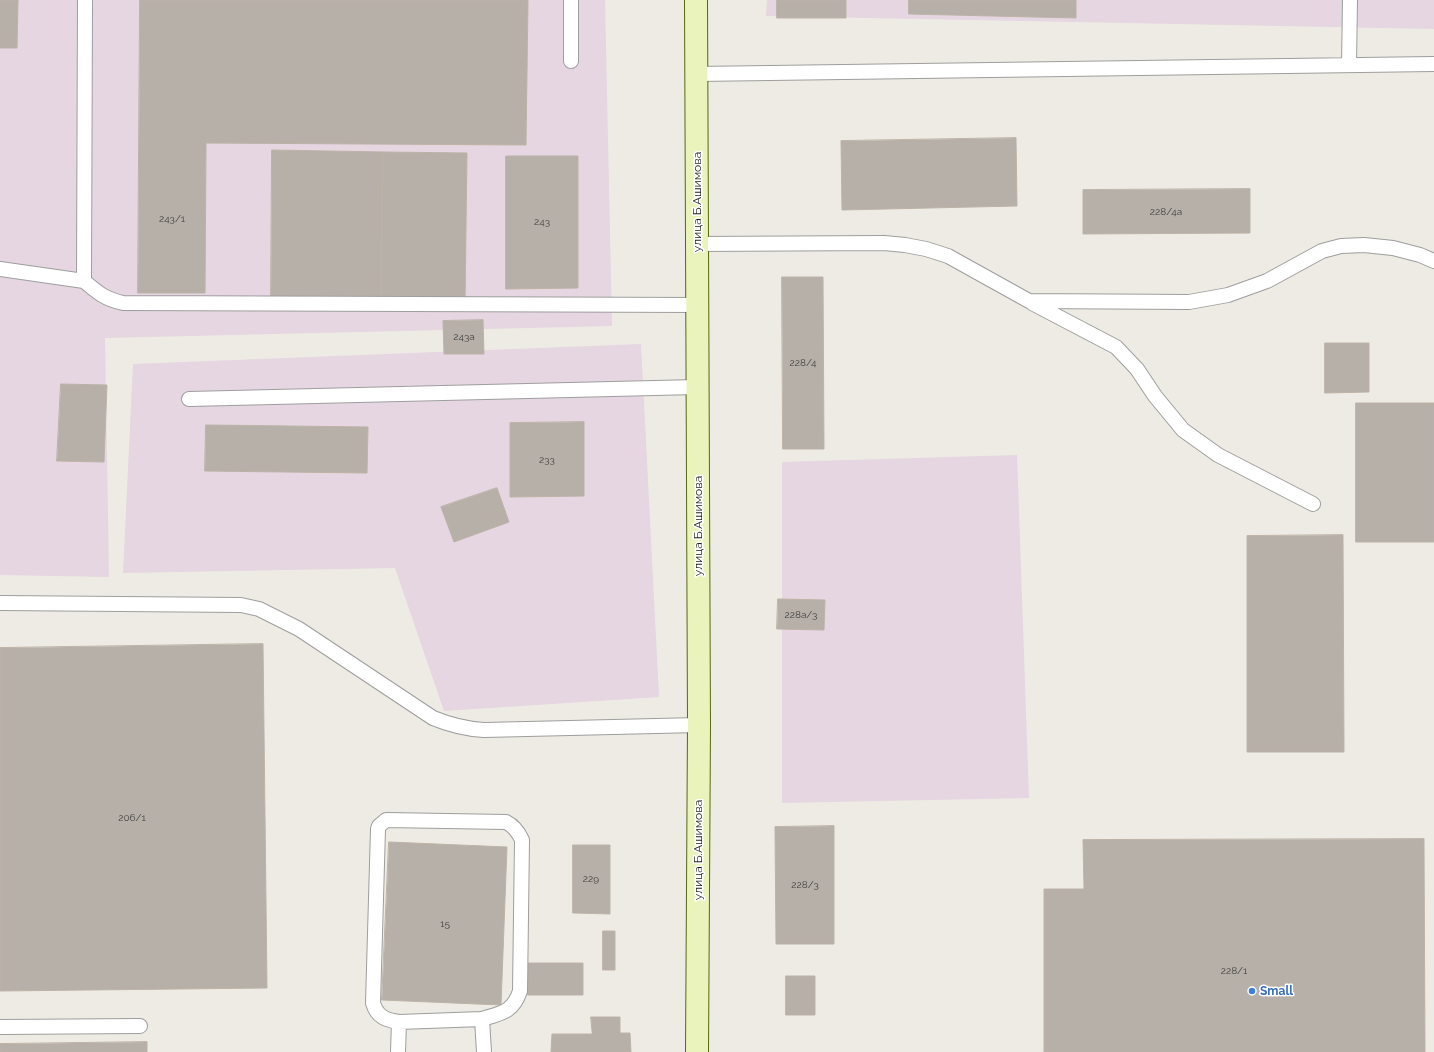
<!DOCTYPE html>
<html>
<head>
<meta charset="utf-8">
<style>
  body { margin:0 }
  canvas { display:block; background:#edebe3 }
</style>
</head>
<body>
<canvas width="1434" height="1052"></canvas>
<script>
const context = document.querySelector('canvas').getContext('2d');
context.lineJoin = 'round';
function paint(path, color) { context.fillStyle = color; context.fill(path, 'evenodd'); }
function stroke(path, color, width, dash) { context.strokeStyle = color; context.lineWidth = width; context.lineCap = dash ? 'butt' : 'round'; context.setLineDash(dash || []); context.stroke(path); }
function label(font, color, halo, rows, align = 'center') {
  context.font = font + ' Raleway,sans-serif'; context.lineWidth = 3; context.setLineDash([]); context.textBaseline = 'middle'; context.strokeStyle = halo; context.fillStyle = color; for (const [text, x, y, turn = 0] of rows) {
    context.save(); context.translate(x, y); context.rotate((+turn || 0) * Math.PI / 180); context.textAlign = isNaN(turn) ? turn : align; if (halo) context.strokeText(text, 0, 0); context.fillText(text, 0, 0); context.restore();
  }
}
paint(new Path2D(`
  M0 0H605L612 326 105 338 109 577 0 575Z
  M767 0H1434V29L766 16Z
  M641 344 659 697 444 711 395 568 123 573 133 364Z
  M1017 455 1029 798 782 803V462Z`), '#e5d6e1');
const building = new Path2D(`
  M0 0H18L17 48H0Z
  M140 0H528L526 145 206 143 205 293H138Z
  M777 0H846V18H777Z
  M909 0H1076V18L909 14Z
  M1016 138 1017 206 842 210 841 141Z
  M272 150 383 152 381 301 271 300Z
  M383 152 467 153 465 302 381 301Z
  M506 156H578V288L506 289Z
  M1250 189V233L1083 234V190Z
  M782 277H823L824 449H783Z
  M483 320 484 354H444L443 321Z
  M1325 343H1369V392L1325 393Z
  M61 384 107 385 104 462 57 461Z
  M1356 403H1434V542H1356Z
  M584 422V496L510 497V423Z
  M206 425 368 427 367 473 205 471Z
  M497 488 509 522 454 542 441 507Z
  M1343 535 1344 752H1247V536Z
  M778 599 825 600 824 630 777 629Z
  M263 644 267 988 0 991V648Z
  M834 826V944H776L775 827Z
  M1424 839 1425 1052H1044V889H1084L1083 840Z
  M389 842 507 847 501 1005 382 1000Z
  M573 845H610V914L573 913Z
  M603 931H615V970H603Z
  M528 963H583V995H528Z
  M786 976H815V1015H786Z
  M591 1017H620V1033H630L631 1052H551L552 1034H592Z
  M147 1042V1052H0V1044Z`);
paint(building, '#b6b0a9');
stroke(building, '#bdb3a7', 1);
const lane = new Path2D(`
  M85 0 84 281C98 293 105 299 123 303L697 305
  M571 0V61
  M1349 65 1350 0
  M696 74 1434 64
  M697 244 884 243 905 245 926 249 948 256 1029 301 1189 302 1228 295 1267 281 1322 251 1341 246 1364 245 1393 248 1420 255 1434 261
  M0 269 84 281
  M1032 303 1116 347 1137 369 1155 396 1183 430 1218 455 1313 504
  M189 399 697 387
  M0 603 241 605 259 609 299 629 433 718C450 725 466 729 484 730L699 725
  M482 1019 399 1022C386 1020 377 1017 373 1003L378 829 379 826 386 820 506 822C514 826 518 831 522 840L520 991C513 1012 502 1013 482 1019L484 1052
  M0 1027 140 1026
  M398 1052 399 1022`);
const secondary = new Path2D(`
  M696 0 699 725 697 1052`);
stroke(lane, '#9e9e9e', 16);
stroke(secondary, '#56680f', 24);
stroke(lane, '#fff', 14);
stroke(secondary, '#ebf3bc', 22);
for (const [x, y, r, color] of [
  [1252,991,4,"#3f7fe0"]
]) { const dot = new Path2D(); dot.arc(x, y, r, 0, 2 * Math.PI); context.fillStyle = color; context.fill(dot); stroke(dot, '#fff', 1.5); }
label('10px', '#434240', null, [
  ["228/4а",1166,212],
  ["243/1",172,219],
  ["243",542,222],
  ["243а",464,337],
  ["228/4",803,363],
  ["233",547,460],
  ["228а/3",801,615],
  ["206/1",132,818],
  ["229",591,879],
  ["228/3",805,885],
  ["15",445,924],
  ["228/1",1234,971]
]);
label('12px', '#1d1d1d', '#fff', [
  ["улица Б.Ашимова",697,202,-90],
  ["улица Б.Ашимова",698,526,-90],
  ["улица Б.Ашимова",698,850,-90]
]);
label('bold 12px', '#366cbe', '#fff', [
  ["Small",1260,991]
], 'left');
</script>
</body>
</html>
